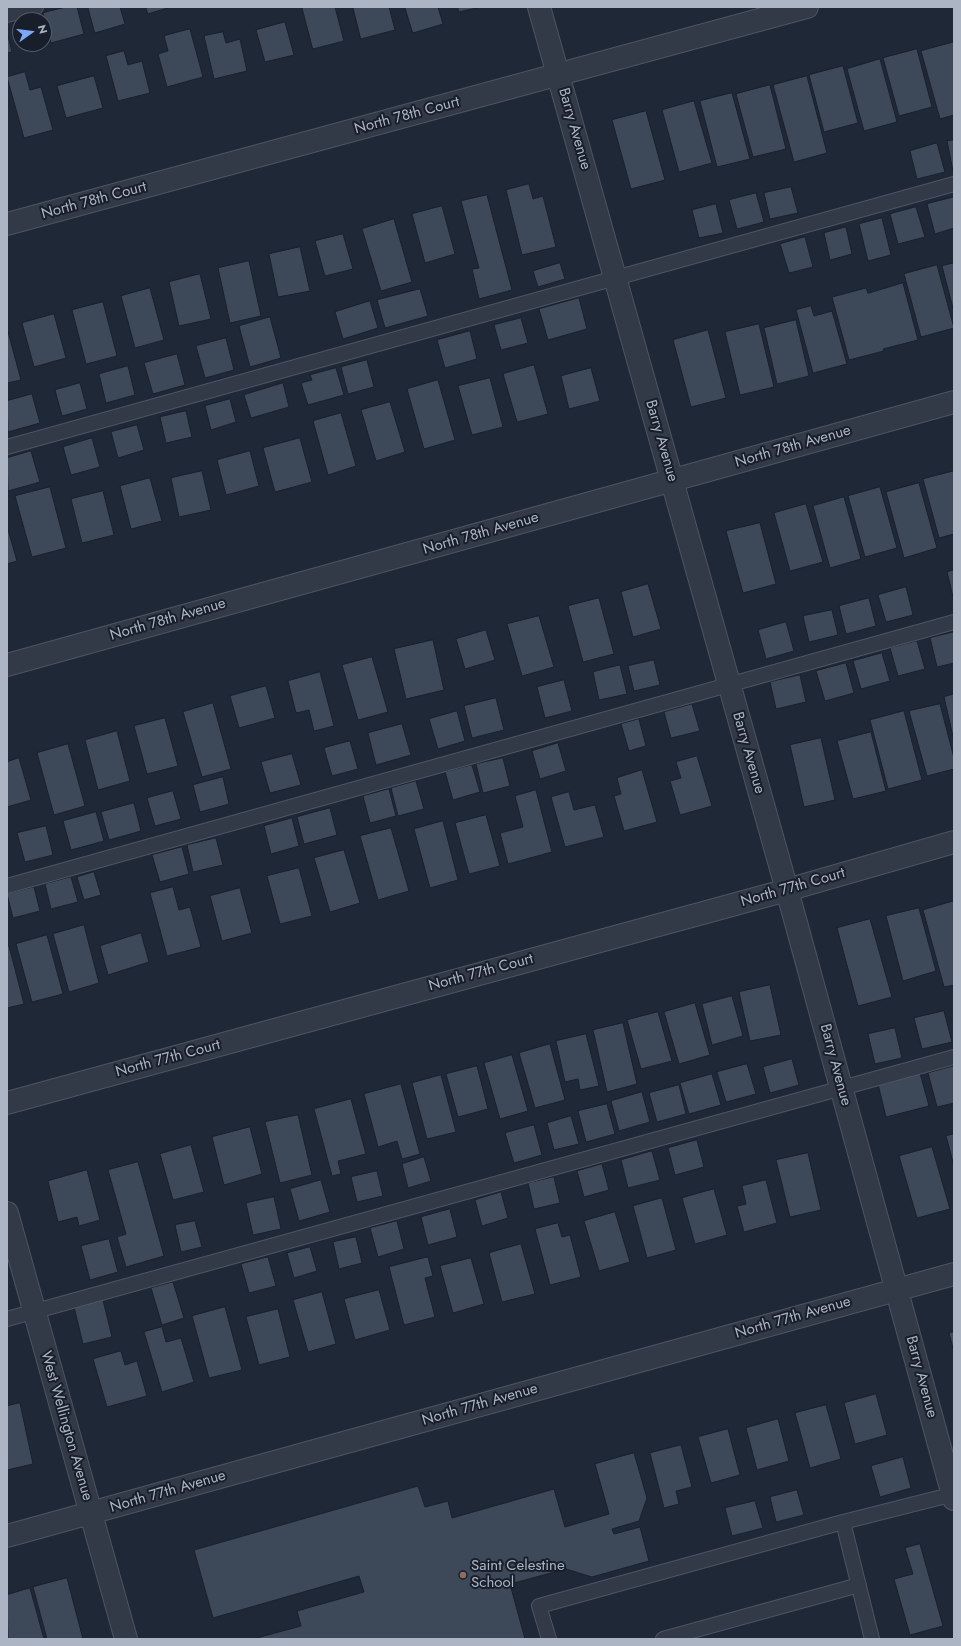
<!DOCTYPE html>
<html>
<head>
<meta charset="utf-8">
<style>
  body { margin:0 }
  #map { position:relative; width:961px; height:1646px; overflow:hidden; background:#1f2836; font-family:Jost,sans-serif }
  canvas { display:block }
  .frame { position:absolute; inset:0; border:8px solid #acb5c4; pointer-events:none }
  .north { position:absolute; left:12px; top:12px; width:40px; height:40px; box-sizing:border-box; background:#181f2b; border:1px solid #535b68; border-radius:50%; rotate:76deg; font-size:11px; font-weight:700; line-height:16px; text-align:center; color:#acb5c4 }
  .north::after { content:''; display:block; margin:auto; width:14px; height:18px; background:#7da7f8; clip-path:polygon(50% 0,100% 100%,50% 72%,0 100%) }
</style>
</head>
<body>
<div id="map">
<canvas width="961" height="1646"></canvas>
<div class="frame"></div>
<div class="north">N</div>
</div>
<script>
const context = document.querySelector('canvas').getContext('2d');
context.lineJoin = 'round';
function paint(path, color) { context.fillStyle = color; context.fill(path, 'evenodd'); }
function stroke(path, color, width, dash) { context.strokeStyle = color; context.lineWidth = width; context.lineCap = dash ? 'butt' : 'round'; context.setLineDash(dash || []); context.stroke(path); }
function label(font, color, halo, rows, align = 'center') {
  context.font = font + ' Jost,sans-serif'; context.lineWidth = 4; context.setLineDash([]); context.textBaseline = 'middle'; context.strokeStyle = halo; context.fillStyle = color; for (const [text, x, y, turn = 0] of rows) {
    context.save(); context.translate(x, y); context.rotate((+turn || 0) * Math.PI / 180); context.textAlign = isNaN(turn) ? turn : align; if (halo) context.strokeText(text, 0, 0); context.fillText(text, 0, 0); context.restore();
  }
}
const building = new Path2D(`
  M66 7H77L84 34 51 43 43 13Z
  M88 7H120L125 24 95 33Z
  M146 7H171L148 14Z
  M302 7H335L344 41 313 49Z
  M353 7H389L395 30 361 39Z
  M405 7H438L443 24 413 33Z
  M458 7H481L459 12Z
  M285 22 294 55 265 62 256 30Z
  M190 29 203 77 167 87 158 54 168 51 164 36Z
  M7 32 12 52 7 53Z
  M223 32 226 43 240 39 247 71 214 79 204 36Z
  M954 42V115L940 119 921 51Z
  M917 49 932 107 899 116 883 58Z
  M124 51 128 65 142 61 150 93 118 101 106 56Z
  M880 59 897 122 864 131 847 69Z
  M843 66 858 123 824 132 809 75Z
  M25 72 30 90 41 87 53 130 24 138 7 77Z
  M94 76 103 108 66 118 57 86Z
  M807 76 827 153 794 162 773 85Z
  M770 85 786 149 753 157 736 94Z
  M732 93 750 159 717 167 700 101Z
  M694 101 712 163 679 172 662 110Z
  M646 111 665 180 631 189 612 120Z
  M954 140V171H953L947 141Z
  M937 143 945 172 917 179 910 151Z
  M529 184 533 199 543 196 556 247 522 255 506 190Z
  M791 187 798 213 770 219 764 193Z
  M756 193 764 222 737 229 729 200Z
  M487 195 512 290 479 299 472 269 479 268 461 201Z
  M954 197V228L935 234 927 204Z
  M716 204 723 233 699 238 692 210Z
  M442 206 455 254 425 263 412 214Z
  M916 207 925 237 898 244 890 214Z
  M882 218 891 255 868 261 859 224Z
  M394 219 412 282 381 291 362 229Z
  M846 227 852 254 830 260 824 233Z
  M343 234 353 269 325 276 315 241Z
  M805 237 813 267 789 273 780 244Z
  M300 247 310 291 278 297 269 254Z
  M249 261 261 316 230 323 218 268Z
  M560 263 565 279 538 287 533 271Z
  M954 263V312L942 266Z
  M937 265 954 328 921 337 904 274Z
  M200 274 211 319 179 326 169 282Z
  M903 283 918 340 883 349 884 351 849 360 832 297 866 288 868 293Z
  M150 288 164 340 135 348 121 296Z
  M420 289 428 316 385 328 377 300Z
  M579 298 587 329 548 340 539 309Z
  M370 301 378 328 343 339 335 312Z
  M103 302 117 356 86 364 72 310Z
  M811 306 814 316 832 311 847 364 813 373 796 310Z
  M54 314 66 358 34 367 22 323Z
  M270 317 281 358 250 367 239 326Z
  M521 318 528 343 501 350 494 325Z
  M796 320 809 376 777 384 764 328Z
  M759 324 774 387 740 395 725 332Z
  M7 328 21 380 7 383Z
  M708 330 726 398 691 407 673 340Z
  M470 331 477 359 445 368 437 340Z
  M226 338 234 370 205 378 196 346Z
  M177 354 185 385 153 394 144 363Z
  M367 360 374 387 348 394 341 367Z
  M534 365 548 414 517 422 503 374Z
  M128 366 135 395 106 403 99 374Z
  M336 368 344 395 308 405 301 383 312 380 310 375Z
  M591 368 600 401 569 409 561 376Z
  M490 378 503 427 472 435 458 386Z
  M438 380 455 440 424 449 407 389Z
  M80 383 87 409 62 416 55 390Z
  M283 383 289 407 251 418 244 395Z
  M32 394 40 423 8 432 7 401Z
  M230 399 236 422 211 430 205 406Z
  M390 402 405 452 376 461 361 410Z
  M186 411 192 437 166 443 160 417Z
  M341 413 356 466 328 475 313 421Z
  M137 425 144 450 118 458 111 432Z
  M92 438 100 467 71 475 63 447Z
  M300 438 312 482 275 492 263 448Z
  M31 451 40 482 8 491 7 458Z
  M250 451 259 486 226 495 217 460Z
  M202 471 211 510 179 517 171 478Z
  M954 471V534L939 538 923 479Z
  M150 478 162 521 131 529 120 486Z
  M919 483 937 548 904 558 886 492Z
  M50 487 66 548 32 557 15 496Z
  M880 487 897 548 865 557 848 496Z
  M103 491 114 535 82 543 71 499Z
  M844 497 861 559 830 568 813 506Z
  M806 504 823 562 790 571 774 513Z
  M760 523 776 584 743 593 726 531Z
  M7 526 17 561 7 564Z
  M954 570V601L947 572Z
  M648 584 661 629 633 637 621 592Z
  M906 587 913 615 886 622 878 595Z
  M599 598 614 654 583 662 568 606Z
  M869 598 876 626 846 634 839 606Z
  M832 610 838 635 809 642 803 616Z
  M539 616 554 667 522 676 507 624Z
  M786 622 794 651 766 659 758 630Z
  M486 630 495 660 465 669 456 639Z
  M954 632V663L937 667 930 638Z
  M433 640 444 690 406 699 394 649Z
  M917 641 925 669 898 676 890 648Z
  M882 653 890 681 861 689 853 661Z
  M372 657 388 712 358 720 342 665Z
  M654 660 660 685 634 691 628 666Z
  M846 663 854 693 825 701 816 671Z
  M620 665 627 694 599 700 593 672Z
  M320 672 334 726 314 731 309 710 296 713 288 681Z
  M800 675 806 702 776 709 770 682Z
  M564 680 572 711 545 718 537 687Z
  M266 686 275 718 239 728 230 696Z
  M954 694V741L944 697Z
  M496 698 504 730 472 738 464 706Z
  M213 703 231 769 202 777 183 712Z
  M692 704 700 731 671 738 664 712Z
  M940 704 954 758V769L927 776 909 711Z
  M457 711 465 741 438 749 429 719Z
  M904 711 922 780 888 789 870 720Z
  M165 718 178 766 147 774 134 726Z
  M639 719 646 746 629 751 621 724Z
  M402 724 411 755 376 765 368 733Z
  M117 731 130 781 98 790 85 740Z
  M871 732 886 791 853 799 837 741Z
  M821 738 835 800 804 807 790 745Z
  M350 741 358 769 332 776 324 748Z
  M558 743 566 771 540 779 532 751Z
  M68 744 85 806 54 815 37 753Z
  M292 754 301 785 270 793 261 762Z
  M697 756 712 806 680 815 670 781 681 778 676 762Z
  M19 758 31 800 7 807V762Z
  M503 758 510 786 483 793 476 764Z
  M472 765 480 792 453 800 445 772Z
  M642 770 657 822 624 831 614 796 621 794 617 778Z
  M223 777 229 804 200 812 193 785Z
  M416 781 424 809 398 816 391 788Z
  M389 789 396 816 370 823 363 796Z
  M536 790 552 852 508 864 500 833 523 827 515 796Z
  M173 791 181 819 155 826 147 798Z
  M569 792 574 810 595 805 604 837 565 847 551 797Z
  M134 803 141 831 109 840 101 812Z
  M330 808 337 835 304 844 297 817Z
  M96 812 104 841 71 850 63 821Z
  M486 815 500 866 469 874 455 823Z
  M292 818 299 846 271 854 264 826Z
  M443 821 458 880 430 888 414 829Z
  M46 826 53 855 25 862 17 833Z
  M391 828 409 891 378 900 360 836Z
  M216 838 223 865 193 872 187 845Z
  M182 847 189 874 160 882 152 855Z
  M344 850 360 903 330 912 314 858Z
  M299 868 312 916 280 924 267 876Z
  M94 872 101 895 84 900 77 877Z
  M71 877 78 902 51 909 45 884Z
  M34 887 40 911 13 918 7 894Z
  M173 887 179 910 190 907 201 947 167 956 150 893Z
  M240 888 252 933 222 941 210 896Z
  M954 901V985L944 987 923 910Z
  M919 908 936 971 903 981 886 916Z
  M870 919 892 997 858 1006 837 928Z
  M84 925 99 983 69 992 53 934Z
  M141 933 149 962 108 975 100 946Z
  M47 935 63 994 32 1002 16 944Z
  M7 946H9L24 1004 7 1008Z
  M770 985 781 1035 750 1041 739 992Z
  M732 996 743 1036 712 1045 702 1004Z
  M695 1003 710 1055 679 1064 664 1012Z
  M944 1011 952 1042 922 1049 914 1018Z
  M658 1012 672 1061 641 1069 627 1020Z
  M623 1023 637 1084 607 1092 593 1030Z
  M895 1028 902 1058 875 1064 868 1034Z
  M586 1034 599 1086 580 1090 578 1079 565 1082 556 1041Z
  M550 1044 565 1100 535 1108 519 1053Z
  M512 1055 528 1111 500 1119 484 1063Z
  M792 1059 799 1085 770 1093 763 1067Z
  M747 1064 756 1094 726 1102 717 1072Z
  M477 1066 488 1109 458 1117 446 1074Z
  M954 1066V1103L937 1107 928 1073Z
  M920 1073 929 1106 886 1117 878 1084Z
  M712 1074 721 1105 689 1114 680 1083Z
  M441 1075 456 1132 427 1139 412 1083Z
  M401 1084 420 1154 402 1159 397 1141 378 1147 364 1094Z
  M679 1085 686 1114 657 1122 649 1093Z
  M642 1092 650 1122 619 1131 611 1101Z
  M351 1099 366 1154 338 1161 341 1174 332 1176 314 1109Z
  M607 1104 615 1134 586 1142 578 1111Z
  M298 1115 312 1175 280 1183 265 1122Z
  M571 1116 579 1144 554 1150 547 1123Z
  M534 1125 542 1155 514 1163 505 1133Z
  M250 1127 262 1174 224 1185 212 1137Z
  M954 1134V1166L946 1136Z
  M697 1140 704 1167 675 1175 668 1148Z
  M191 1145 204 1192 173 1200 160 1154Z
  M932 1147 950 1209 917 1218 899 1156Z
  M652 1151 660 1180 628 1188 621 1160Z
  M808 1153 821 1210 790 1217 776 1160Z
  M424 1157 431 1181 408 1188 402 1164Z
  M138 1162 164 1256 126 1267 117 1237 126 1234 108 1170Z
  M602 1164 609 1190 584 1197 577 1171Z
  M87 1170 100 1220 79 1226 77 1217 58 1222 48 1181Z
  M377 1171 383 1196 357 1202 351 1177Z
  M554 1177 560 1203 534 1209 528 1183Z
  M321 1180 330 1212 299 1221 290 1189Z
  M766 1180 777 1223 744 1232 737 1206 746 1204 742 1186Z
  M714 1189 727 1235 695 1244 682 1198Z
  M501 1192 508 1218 482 1226 475 1200Z
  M274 1197 281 1229 253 1235 246 1203Z
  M662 1198 676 1250 647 1258 633 1206Z
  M450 1209 457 1237 428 1245 421 1217Z
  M615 1212 630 1262 599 1271 584 1221Z
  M195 1221 202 1247 181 1252 175 1225Z
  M397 1221 404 1249 378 1257 370 1228Z
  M558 1223 562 1237 570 1235 581 1277 550 1285 535 1229Z
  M356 1237 362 1263 339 1269 333 1242Z
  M109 1239 118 1272 90 1280 81 1246Z
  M521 1244 535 1294 502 1302 489 1253Z
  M310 1247 317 1271 294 1278 287 1253Z
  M268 1257 276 1286 249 1293 241 1264Z
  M428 1257 433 1276 425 1278 435 1317 404 1325 389 1267Z
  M471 1258 484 1304 453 1313 440 1266Z
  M173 1282 184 1318 162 1325 151 1288Z
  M379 1290 390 1330 355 1340 344 1299Z
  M322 1292 336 1344 308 1352 293 1300Z
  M103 1300 112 1337 83 1344 74 1307Z
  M225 1307 242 1370 209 1378 192 1316Z
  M278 1309 290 1357 259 1365 246 1317Z
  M162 1327 166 1342 181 1338 194 1382 162 1392 144 1332Z
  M954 1332V1352L949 1333Z
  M121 1351 125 1365 137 1361 147 1396 107 1407 93 1359Z
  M876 1394 887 1435 855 1444 844 1403Z
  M20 1403 33 1464 7 1470V1406Z
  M826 1405 841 1459 810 1468 795 1413Z
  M778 1419 789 1461 757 1470 746 1428Z
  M728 1429 740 1475 711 1483 698 1437Z
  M681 1445 692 1487 676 1491 679 1504 664 1508 650 1453Z
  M634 1453 647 1498 639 1521 612 1529 614 1534 640 1527 649 1561 592 1577 566 1569 510 1584 525 1639H253L301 1626 297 1611 364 1592 359 1576 213 1618 194 1550 418 1486 425 1507 448 1501 452 1518 554 1489 565 1527 609 1514 595 1464Z
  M903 1457 911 1488 880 1497 871 1466Z
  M797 1490 804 1515 776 1522 770 1497Z
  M755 1501 763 1528 732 1536 725 1508Z
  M920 1544 943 1626 910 1635 894 1579 913 1574 905 1548Z
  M67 1578 83 1639H47L33 1587Z
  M30 1588 44 1639H8L7 1595Z`);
paint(building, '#3d4859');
stroke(building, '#1a212d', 1);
const lane = new Path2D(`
  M7 15 36 7
  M7 447 954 184
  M7 886 954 622
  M7 1319 954 1057
  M843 1522 872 1639
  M549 1639 539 1606 843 1522 954 1494
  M663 1639 859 1585`);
const street = new Path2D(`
  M539 7 787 890 954 1499
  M7 224 807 7
  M7 665 954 402
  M7 1103 787 890 954 842
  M7 1213 126 1639
  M7 1536 954 1274`);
stroke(lane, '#4d5562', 16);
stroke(street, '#4d5562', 24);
stroke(lane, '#333a47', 14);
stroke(street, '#333a47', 22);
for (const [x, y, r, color] of [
  [463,1575,4,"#8d6e63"]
]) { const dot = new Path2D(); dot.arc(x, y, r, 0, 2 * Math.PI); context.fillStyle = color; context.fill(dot); stroke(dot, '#181f2b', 1.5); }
label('15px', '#acb5c4', '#181f2b', [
  ["North 78th Court",407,116,-15],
  ["Barry Avenue",574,129,74],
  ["North 78th Court",94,201,-15],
  ["Barry Avenue",661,441,74],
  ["North 78th Avenue",793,447,-16],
  ["North 78th Avenue",481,534,-16],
  ["North 78th Avenue",168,620,-16],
  ["Barry Avenue",748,753,74],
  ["North 77th Court",793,888,-16],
  ["North 77th Court",481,973,-15],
  ["North 77th Court",168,1059,-15],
  ["Barry Avenue",835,1065,75],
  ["North 77th Avenue",793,1318,-16],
  ["Barry Avenue",921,1377,75],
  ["North 77th Avenue",480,1405,-16],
  ["West Wellington Avenue",66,1426,74],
  ["North 77th Avenue",168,1492,-16]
]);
label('15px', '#acb5c4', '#181f2b', [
  ["Saint Celestine",471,1566],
  ["School",471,1583]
], 'left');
</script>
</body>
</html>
